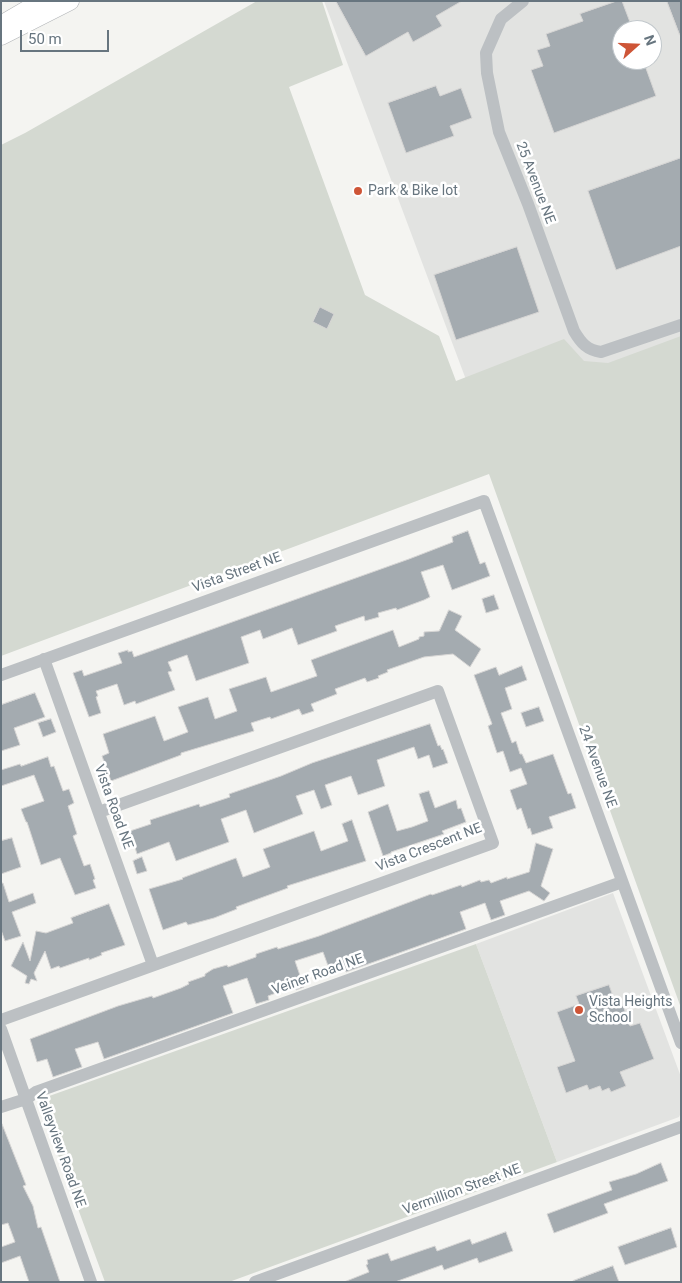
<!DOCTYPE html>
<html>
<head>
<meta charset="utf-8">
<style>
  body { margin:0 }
  #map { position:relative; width:682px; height:1283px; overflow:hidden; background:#f4f4f1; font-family:Roboto,sans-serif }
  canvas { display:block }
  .frame { position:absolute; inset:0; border:2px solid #67757f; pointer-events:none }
  .north { position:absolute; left:612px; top:20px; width:50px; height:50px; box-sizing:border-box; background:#fff; border:1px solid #c2c8cc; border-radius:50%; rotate:70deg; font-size:14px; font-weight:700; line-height:20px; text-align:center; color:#67757f }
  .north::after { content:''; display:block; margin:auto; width:18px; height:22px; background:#ce5537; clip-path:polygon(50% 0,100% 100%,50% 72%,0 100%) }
  .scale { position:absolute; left:20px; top:30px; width:89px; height:22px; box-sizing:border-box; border:2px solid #67757f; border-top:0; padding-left:6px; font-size:15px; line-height:18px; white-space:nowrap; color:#67757f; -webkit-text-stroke:4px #fff; paint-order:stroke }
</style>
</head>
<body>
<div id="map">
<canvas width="682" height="1283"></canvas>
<div class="frame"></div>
<div class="north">N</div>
<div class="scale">50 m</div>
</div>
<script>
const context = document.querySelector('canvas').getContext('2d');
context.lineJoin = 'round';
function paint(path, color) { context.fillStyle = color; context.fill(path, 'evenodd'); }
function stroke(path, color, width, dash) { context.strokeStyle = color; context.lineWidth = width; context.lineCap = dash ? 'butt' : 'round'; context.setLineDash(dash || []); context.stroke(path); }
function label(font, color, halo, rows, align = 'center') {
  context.font = font + ' Roboto,sans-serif'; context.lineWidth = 5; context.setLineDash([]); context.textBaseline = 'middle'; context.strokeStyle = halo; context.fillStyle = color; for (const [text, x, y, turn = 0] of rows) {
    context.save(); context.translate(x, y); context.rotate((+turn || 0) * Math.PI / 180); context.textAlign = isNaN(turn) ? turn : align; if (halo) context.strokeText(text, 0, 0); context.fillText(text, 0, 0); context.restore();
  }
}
paint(new Path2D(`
  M324 1H681V346L480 417ZM622 30H652V60H622Z
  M613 893 681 1077V1113L679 1117 557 1162 476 944Z`), '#e2e3e1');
paint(new Path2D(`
  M257 1H322L343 65 289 87 365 295 439 336 456 381 564 339 584 361 608 363 681 336V1008L489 474 1 656V145L25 133Z
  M476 944 557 1162 229 1282H105L38 1100Z`), '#d4d9d1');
const building = new Path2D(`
  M336 1H462L436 16 442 26 413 42 408 32 366 56Z
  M617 1H622L633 30H622V60H643L656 96 554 133 531 70 543 66 537 50 550 46 546 34 583 21 580 14Z
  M667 1H681V35H680Z
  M436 86 440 96 461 88 472 118 450 126 454 136 406 153 388 103Z
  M681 158V246L616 270 588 191Z
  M517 247 539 312 456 340 434 275Z
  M320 307 334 314 327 329 313 322Z
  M468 531 480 564 485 562 490 576 452 590 443 565 421 572 430 597 424 600 397 610 396 608 378 613 379 617 365 621 364 616 335 626 337 631 298 645 292 628 263 639 260 630 241 637 249 663 196 681 187 655 168 662 172 671 168 672 175 690 136 704 135 701 124 705 117 684 96 691 98 696 96 697 101 713 89 717 73 673 82 670 84 676 122 663 118 653 128 650V652L132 651 134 657 409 559 453 542 452 537Z
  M494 595 499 609 486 613 482 599Z
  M449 610 462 616 455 630 481 649 470 667 453 654 424 657 387 670 388 672 378 676 379 678 367 682 365 678 335 689 337 694 311 704 314 711 302 715 299 709 271 719 270 717 251 723 254 731 181 753V755L111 781 102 756 109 753 103 734 155 716 164 741 188 732 178 707 208 697 215 719 237 711 229 689 266 677 271 692 317 676 311 660 393 630 399 647 419 639V637L424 636V632L439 631Z
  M522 666 527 680 505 688 512 709 501 713 512 743 516 741 520 754H522L526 763 553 754 568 794 571 793 576 808 549 817 553 828 532 835 530 828 528 829 521 808 517 810 510 790 527 784 521 768 510 772 503 751 497 753 488 726 492 724 474 675 496 667 499 675Z
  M35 693 45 717 14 728 20 745 1 751V705Z
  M539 707 544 721 526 727 521 713Z
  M51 719 56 732 43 737 38 723Z
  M430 724 438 746 440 745 442 750 443 749 448 763 433 768 429 755 418 759 414 747 377 760 385 786 358 795 351 776 325 785 332 805 321 809 314 790 296 796 303 814 254 833 246 810 221 819 229 842 176 861 169 842 137 854 130 831 151 824 150 820 199 804 200 807 230 797 229 794 281 776 312 763Z
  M48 757 51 767 54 766 63 791 69 789 74 803 68 806 77 834 73 836 84 866 90 864 95 879 93 880 96 888 75 895 60 858 41 865 27 822H26L21 809 44 801 34 775 1 786V770L20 764 21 766Z
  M429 791 435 808 456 800 458 809 461 808 466 822 442 831 444 834 391 852V853L383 856 368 812 388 804 397 831 412 827 428 821 419 794Z
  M352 820 366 861 287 886 288 888 236 907 237 909 214 918 188 925 186 922 163 930 149 889 183 879 182 878 236 858 243 877 270 867 263 849 314 831 321 851 348 841 342 824Z
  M12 838 21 867 1 874V841Z
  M536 843 553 849 541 886 550 893 544 901 529 891 500 901 505 915 491 920 485 903 460 912 466 929 346 972 345 969 331 974 323 952 295 961 304 987 296 990 295 986 268 996 269 1000 256 1004 247 978 223 986 233 1013 104 1059 98 1042 75 1049 82 1067 53 1077 47 1059 37 1062 30 1039 118 1006 152 996 153 998 181 988 189 984 188 982 205 976V974L213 969 227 965 228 967 256 957V954L277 947 278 949 319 936 431 894 432 895 461 885 462 887 480 880 481 882 489 880 491 883 507 877V879L529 872Z
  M142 857 147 871 137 874 133 861Z
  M1 883H3L9 902 33 893 36 903 12 912 21 936 5 941 1 930Z
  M109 904 125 945 101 953 102 955 89 960V958L60 968 59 966 51 969 45 951 34 973 37 981 31 979 29 984 25 983 27 976 11 966 23 942 30 961 36 931 46 933 73 923 71 918Z
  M609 985 617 1007 623 1005 630 1026 640 1023 654 1059 620 1072 626 1086 611 1092 609 1088 602 1091 600 1086 589 1090 587 1085 566 1093 557 1067 575 1061 557 1012 579 1004 576 996Z
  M2 1124 26 1185 23 1186 33 1206 38 1228 41 1227 60 1282H29L20 1256 1 1263V1247L15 1242 8 1223 1 1225Z
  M661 1163 668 1181 604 1204 608 1213 554 1233 547 1214 612 1190 609 1182 636 1174Z
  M671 1228 677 1247 625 1265 618 1247Z
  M506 1232 513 1251 479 1263 477 1258 444 1270 442 1265 395 1282H344L369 1272 366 1265 368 1264 367 1260 388 1253 391 1261 435 1246 437 1251 470 1239 472 1244Z
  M613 1266 619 1282H573V1281Z`);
paint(building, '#a4abb0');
stroke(building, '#d6d5d4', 1);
const highway = new Path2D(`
  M6 22 42 1
  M1 36 70 1`);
stroke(highway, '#b0b3b6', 19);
stroke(new Path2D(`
  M523 1 501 19 486 53 487 73 499 132 528 204 574 331C581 343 587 350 601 352L681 325
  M44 659 153 965
  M1 675 484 501 681 1043
  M1 1020 493 843 438 691 99 812
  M1 1029 91 1282
  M1 1107 26 1099 36 1092 622 882
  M255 1282 681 1127`), '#bcc0c3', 12);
stroke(highway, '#fff', 18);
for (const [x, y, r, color] of [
  [358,191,5,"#ce5537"],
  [579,1010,5,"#ce5537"]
]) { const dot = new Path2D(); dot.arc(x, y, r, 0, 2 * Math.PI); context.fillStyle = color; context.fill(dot); stroke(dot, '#fff', 2); }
label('14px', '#67757f', '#fff', [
  ["25 Avenue NE",535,183,69],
  ["Vista Street NE",237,573,-20],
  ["24 Avenue NE",597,767,70],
  ["Vista Road NE",113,807,70],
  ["Vista Crescent NE",429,848,-21],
  ["Veiner Road NE",318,975,-20],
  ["Valleyview Road NE",60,1150,70],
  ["Vermillion Street NE",462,1190,-20]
]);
label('14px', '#67757f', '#fff', [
  ["Park & Bike lot",368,191],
  ["Vista Heights",589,1002],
  ["School",589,1018]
], 'left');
</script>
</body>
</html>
